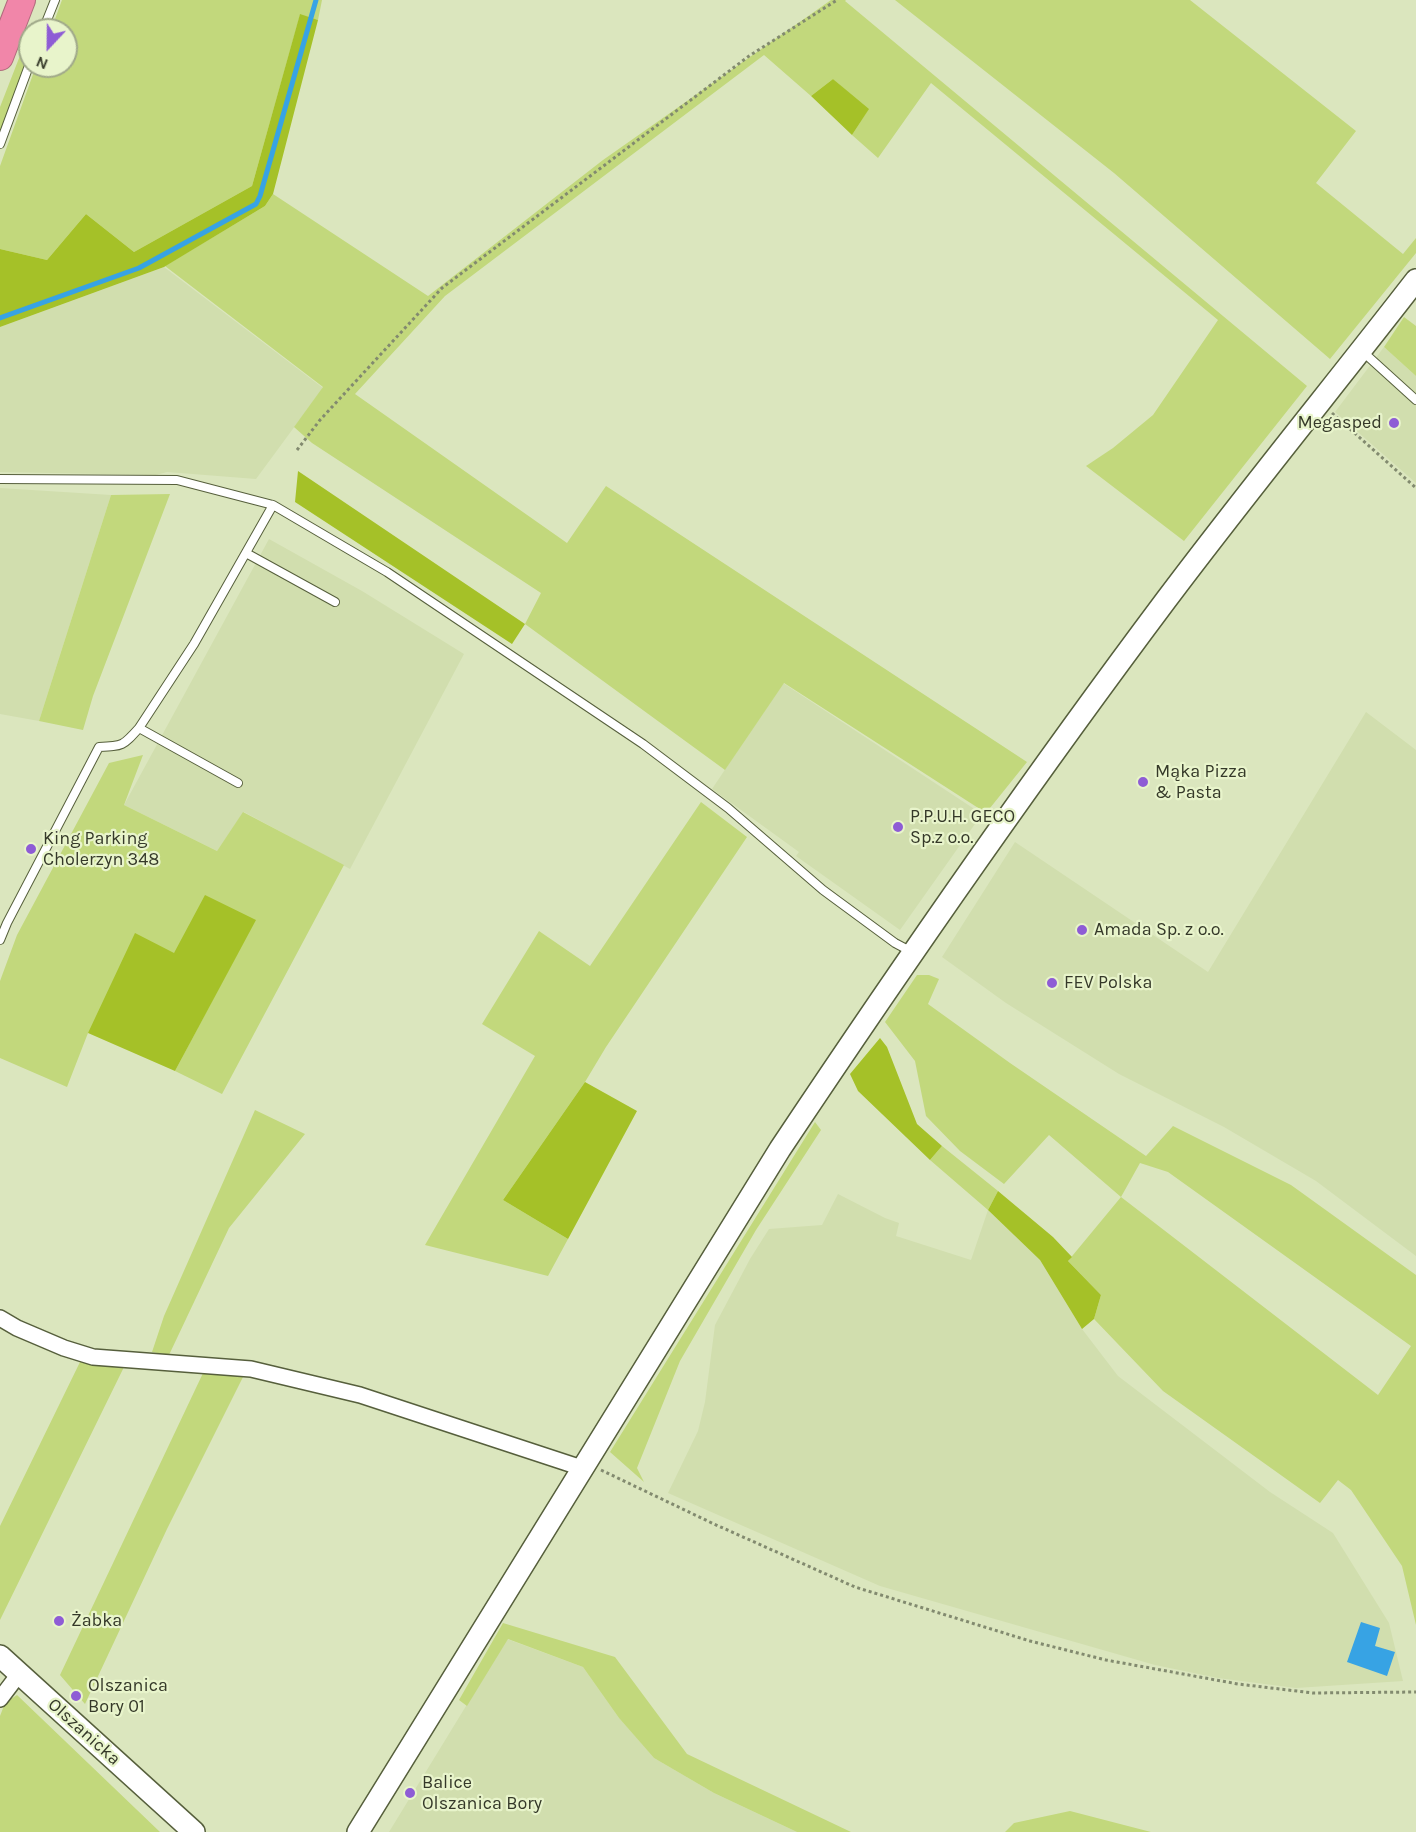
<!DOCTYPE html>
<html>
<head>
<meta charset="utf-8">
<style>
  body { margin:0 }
  #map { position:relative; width:1416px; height:1832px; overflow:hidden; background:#dbe6be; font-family:Karla,sans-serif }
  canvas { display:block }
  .north { position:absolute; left:18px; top:18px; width:60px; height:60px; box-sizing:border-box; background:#e8f4cb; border:2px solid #a0a98a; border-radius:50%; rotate:202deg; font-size:16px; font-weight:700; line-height:24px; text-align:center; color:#353929 }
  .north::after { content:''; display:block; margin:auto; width:21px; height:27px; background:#8e5cd5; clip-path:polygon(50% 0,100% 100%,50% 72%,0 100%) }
</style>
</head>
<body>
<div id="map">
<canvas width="1416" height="1832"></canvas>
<div class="north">N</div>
</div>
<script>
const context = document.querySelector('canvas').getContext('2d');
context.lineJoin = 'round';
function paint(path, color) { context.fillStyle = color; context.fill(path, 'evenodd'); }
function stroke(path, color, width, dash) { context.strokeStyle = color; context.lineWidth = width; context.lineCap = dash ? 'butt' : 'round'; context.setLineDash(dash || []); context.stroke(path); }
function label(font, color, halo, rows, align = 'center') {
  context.font = font + ' Karla,sans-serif'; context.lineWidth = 4.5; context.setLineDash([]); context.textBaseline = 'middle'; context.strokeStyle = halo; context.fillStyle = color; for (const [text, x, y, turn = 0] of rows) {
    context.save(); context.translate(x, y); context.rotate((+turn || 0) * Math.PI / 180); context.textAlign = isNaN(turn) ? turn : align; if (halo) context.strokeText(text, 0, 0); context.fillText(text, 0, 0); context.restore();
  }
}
paint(new Path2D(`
  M164 267 323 388 256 479 167 472 156 475 0 472V327Z
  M1384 347 1416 376V483L1335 412Z
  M0 488 111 495 39 721 0 714Z
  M269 539 362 591 464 654 350 869 244 812 217 851 124 805Z
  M783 683 982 814 900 930 796 856 799 852 712 789Z
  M1366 712 1416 750V1256L1316 1181 1224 1127 1119 1074 1006 1003 942 957 1015 842 1208 972Z
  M838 1194 885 1218 899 1223 896 1236 971 1260 988 1210 1040 1260 1082 1329 1118 1376 1270 1492 1333 1533 1389 1623 1403 1681 1296 1688 1218 1678 1155 1665 880 1586 668 1493 698 1431 705 1402 715 1325 750 1259 769 1229 822 1225Z
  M507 1639 583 1667 619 1718 654 1758 714 1793 797 1832H389Z`), '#d1deae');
paint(new Path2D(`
  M62 0H322L318 20 300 15 252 186 134 252 86 214 47 260 0 249V166L36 66H66V30H51Z
  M831 0H846L845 1 1307 386 1184 541 1086 466 1113 448 1153 415 1218 320 931 83 878 158 852 135 868 110 833 79 811 96 764 55 445 296 355 394 567 543 606 486 1027 762 986 813 784 683 725 770 525 624 541 593 312 443 294 427 323 387 165 266 265 206 273 194 428 296 603 160Z
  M895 0H1190L1356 131 1316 183 1403 254 1416 238V253L1330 359 1114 173Z
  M30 30V53L0 131V107Z
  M1404 317 1416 326V376L1384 347Z
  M170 494 93 696 83 730 39 721 111 495Z
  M143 755 124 805 217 851 243 812 344 865 222 1094 175 1071 255 920 174 953 88 1033 67 1087 0 1058V981L17 935 109 763Z
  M701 802 747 837 606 1047 585 1082 503 1200 568 1239 548 1276 425 1245 535 1056 482 1024 539 931 590 966Z
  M917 975H929L939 979 928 1004 1010 1063 1146 1156 1173 1126 1291 1185 1416 1275V1625L1402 1566 1351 1490 1338 1480 1320 1503 1163 1391 1094 1319 1101 1295 1068 1261 1121 1197 1049 1135 1004 1184 960 1151 926 1116 915 1061 885 1022ZM1140 1163 1168 1172 1411 1346 1378 1395 1121 1197Z
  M255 1110 305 1134 229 1228 169 1355 152 1352 164 1316Z
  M815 1122 821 1130 756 1230 680 1361 637 1468 644 1482 610 1452Z
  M942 1146 998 1191 988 1210 930 1160Z
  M80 1362 124 1367 0 1620V1526Z
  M204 1371 244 1375 167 1529 85 1704 60 1675Z
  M503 1623 615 1657 687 1754 851 1832H797L714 1793 654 1758 619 1718 583 1667 508 1639 467 1706 459 1700Z
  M17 1695 160 1832H0V1716L5 1703Z
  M1070 1811 1151 1832H1005L1014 1823Z`), '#c2d87c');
paint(new Path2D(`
  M300 14 318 20 273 194 265 206 164 267 0 327V249L47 260 86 214 134 252 252 186Z
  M833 79 869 109 852 135 811 96Z
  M298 471 525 624 512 644 295 502Z
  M205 895 256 920 175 1071 88 1033 135 933 174 953Z
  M880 1038 887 1047 917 1124 942 1146 930 1160 858 1091 850 1074Z
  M585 1082 637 1111 568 1239 503 1200Z
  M998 1191 1053 1237 1072 1257 1068 1261 1101 1295 1094 1319 1082 1329 1040 1260 988 1210Z`), '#a5c128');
paint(new Path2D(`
  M1361 1622 1380 1628 1375 1646 1395 1652 1387 1676 1347 1662Z`), '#37a3e4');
stroke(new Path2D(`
  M0 318 139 268 256 204 260 196 316 0`), '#37a3e4', 5);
const lane = new Path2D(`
  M43 30 55 0
  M0 144 30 63
  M1362 351 1416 400
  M0 479 177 480 273 505 387 572 643 744 728 808 823 890 895 943 912 952
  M246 553 335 602
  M238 783 139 728 194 644 273 505
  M0 940 7 923 99 747C123 746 123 746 139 728`);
const street = new Path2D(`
  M0 1318 17 1328 64 1348 93 1357 251 1369 360 1395 582 1468
  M0 1699 19 1674`);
const secondary = new Path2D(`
  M0 1656 194 1832
  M358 1832 780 1149C904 963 1032 779 1166 600 1247 492 1333 387 1416 280`);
const highway = new Path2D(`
  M0 57 22 0`);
stroke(lane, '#565f3c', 10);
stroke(street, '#565f3c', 18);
stroke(secondary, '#565f3c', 24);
stroke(highway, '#af6b7c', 28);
stroke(new Path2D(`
  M1332 413 1416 488
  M297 450 320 420 442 288 749 56 837 0
  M601 1470 714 1524 855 1587 1030 1641 1106 1660 1238 1684 1313 1693 1416 1692`), '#828a6f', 3, [3, 3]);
stroke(lane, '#fff', 8);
stroke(street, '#fff', 15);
stroke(secondary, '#fff', 21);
stroke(highway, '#f186a9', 26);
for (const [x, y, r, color] of [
  [1394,423,6,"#8e5cd5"],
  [1143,782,6,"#8e5cd5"],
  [898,827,6,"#8e5cd5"],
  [31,849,6,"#8e5cd5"],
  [1082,930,6,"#8e5cd5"],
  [1052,983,6,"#8e5cd5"],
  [59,1621,6,"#8e5cd5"],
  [76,1696,6,"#8e5cd5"],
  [410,1793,6,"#8e5cd5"]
]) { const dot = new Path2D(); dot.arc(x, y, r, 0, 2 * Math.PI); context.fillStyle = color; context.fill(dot); stroke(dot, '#e8f4cb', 2); }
label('18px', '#353929', '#e8f4cb', [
  ["Megasped",1382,423,"right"],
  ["Mąka Pizza",1155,772],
  ["& Pasta",1155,793],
  ["P.P.U.H. GECO",910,817],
  ["Sp.z o.o.",910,838],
  ["King Parking",43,839],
  ["Cholerzyn 348",43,860],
  ["Amada Sp. z o.o.",1094,930],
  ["FEV Polska",1064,983],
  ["Żabka",71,1621],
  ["Olszanica",88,1686],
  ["Bory 01",88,1707],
  ["Balice",422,1783],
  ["Olszanica Bory",422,1804]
], 'left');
label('18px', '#353929', '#e8f4cb', [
  ["Olszanicka",84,1732,42]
]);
</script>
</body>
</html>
